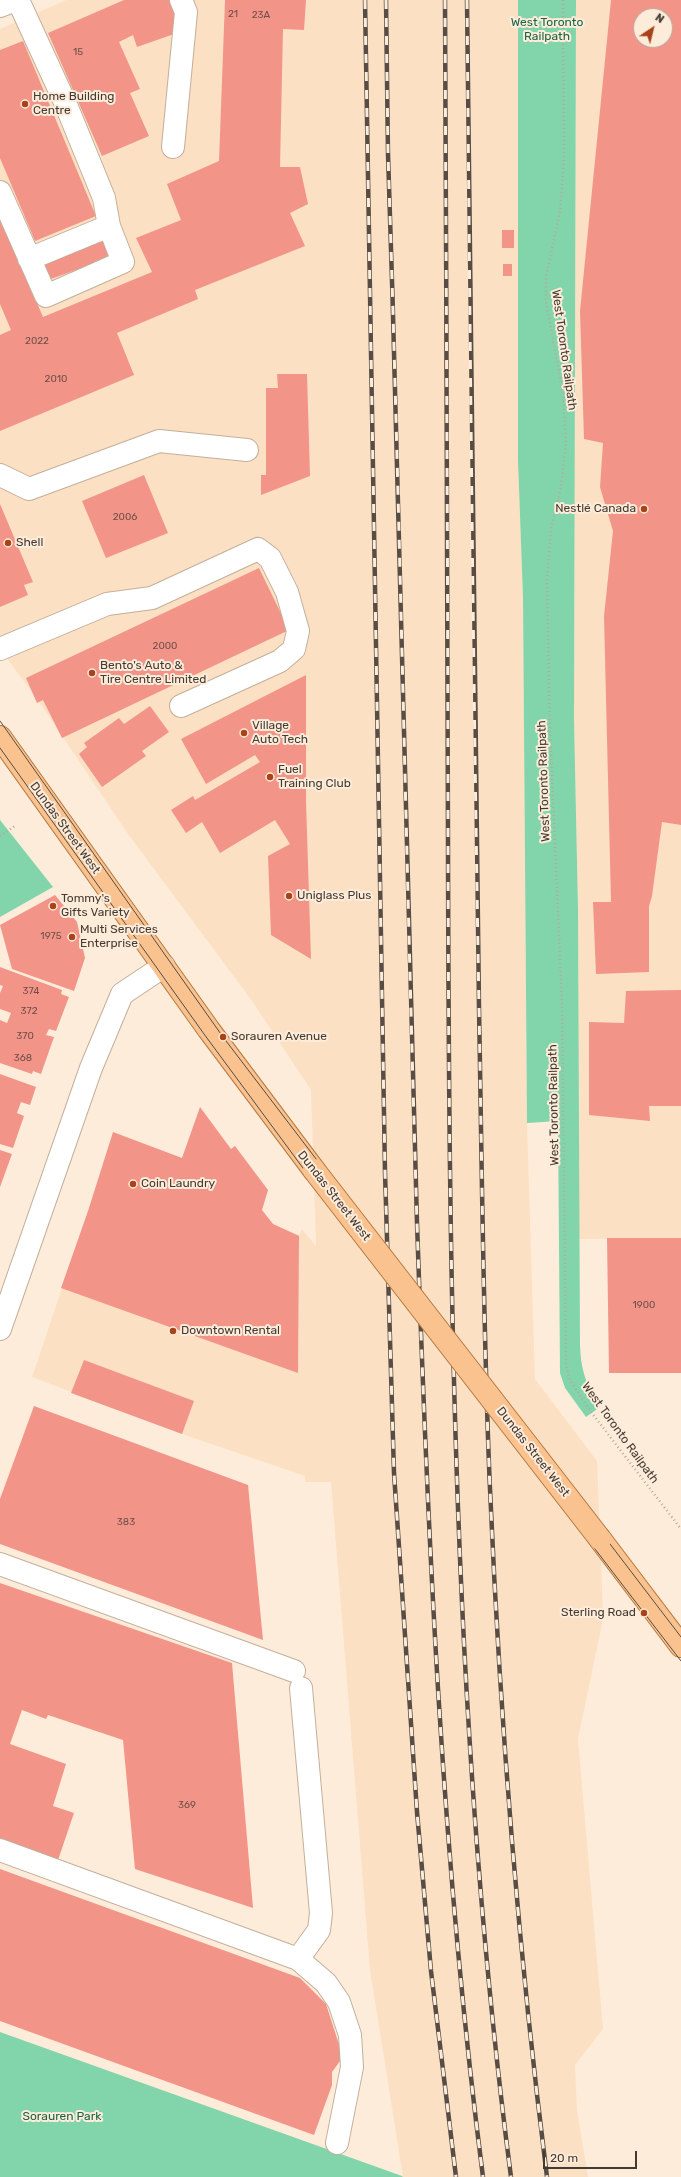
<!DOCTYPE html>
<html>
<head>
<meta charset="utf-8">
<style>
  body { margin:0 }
  #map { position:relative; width:681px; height:2177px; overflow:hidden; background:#feecda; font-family:Rubik,sans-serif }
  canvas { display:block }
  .north { position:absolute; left:633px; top:8px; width:40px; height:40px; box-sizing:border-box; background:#feecda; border:1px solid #b3a597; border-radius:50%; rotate:35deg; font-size:11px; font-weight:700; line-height:16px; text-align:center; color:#433a32 }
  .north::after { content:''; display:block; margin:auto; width:14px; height:18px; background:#a94319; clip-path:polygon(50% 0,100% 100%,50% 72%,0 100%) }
  .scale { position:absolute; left:543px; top:2151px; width:94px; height:18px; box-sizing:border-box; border:2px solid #433a32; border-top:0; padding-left:5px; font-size:12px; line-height:14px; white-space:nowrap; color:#433a32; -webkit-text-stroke:3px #feecda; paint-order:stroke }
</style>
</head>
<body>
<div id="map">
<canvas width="681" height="2177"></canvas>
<div class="north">N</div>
<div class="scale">20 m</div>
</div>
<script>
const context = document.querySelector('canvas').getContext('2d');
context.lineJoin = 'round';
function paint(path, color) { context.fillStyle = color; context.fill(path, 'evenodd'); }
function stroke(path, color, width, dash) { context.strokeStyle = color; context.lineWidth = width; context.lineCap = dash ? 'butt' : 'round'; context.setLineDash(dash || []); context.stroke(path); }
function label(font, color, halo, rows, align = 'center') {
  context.font = font + ' Rubik,sans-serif'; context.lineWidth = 4; context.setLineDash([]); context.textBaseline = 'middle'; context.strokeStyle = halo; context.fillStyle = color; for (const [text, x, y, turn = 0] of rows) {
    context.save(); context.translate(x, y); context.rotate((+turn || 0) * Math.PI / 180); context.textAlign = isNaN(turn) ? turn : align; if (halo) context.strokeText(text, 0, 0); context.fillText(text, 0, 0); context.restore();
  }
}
paint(new Path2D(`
  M66 0H518V461L523 598 527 1123 535 1379 597 1461 601 1558 603 1619 578 1739 603 2029 575 2065 577 2110 588 2177H403L370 1970 331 1482H305V1476L182 1434 32 1377 88 1211 258 1269 273 1224 299 1235 302 1229 316 1246 311 1090 252 1001 128 834 42 706 0 649V29Z
  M576 0H681V1238L579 1239 578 908 574 720ZM641 16H665V40H641Z`), '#fbe0c4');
paint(new Path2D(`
  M518 0H576L574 720 578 908 580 1345C581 1371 586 1384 600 1407L586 1417 565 1388 560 1373 558 1121 527 1123 523 598 518 461Z
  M0 820 53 887 0 917Z
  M0 2032 402 2176 403 2177H0Z`), '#82d5ab');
paint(new Path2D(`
  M124 0H177L174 34 137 47 133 35 119 42 140 89 130 93 149 136 102 156 48 33Z
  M225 0H306L304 30 283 29 280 167H300L308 204 290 213 305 246 195 290 198 299 117 333 134 375 0 431V335L11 330 0 304V216L43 317 152 272 136 238 181 220 167 184 219 161Z
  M611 0H681V825L662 822 652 896 649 906V972L596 974 593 902H611L604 616 613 531 600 487 603 443 584 439 580 311ZM641 16H665V40H641Z
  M23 41 96 216 35 241 0 158V50Z
  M502 230H514V248H502Z
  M104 236 112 257 48 280 42 264Z
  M503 264H512V276H503Z
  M277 374H307L310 476 261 495V475H266V388H278Z
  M144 475 168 533 106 558 82 501Z
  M0 504 33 582 24 585 28 595 0 607Z
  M259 568 289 630 62 738 43 700 37 703 26 678Z
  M306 675V801L311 959 271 935 268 856 290 844 275 820 220 853 202 822 186 833 171 810 193 796 195 800 260 762 255 755 206 784 181 739Z
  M150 706 169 732 142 751 146 756 102 787 79 754 87 747 84 743 119 718 124 724Z
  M55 895 77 922 85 958 74 991 12 969 0 925Z
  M0 967 62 990 61 994 69 997 56 1031 49 1029 46 1035 54 1037 41 1074 33 1071 32 1074 0 1063V1020L7 1023 11 1013 0 1009V993L3 986 0 985Z
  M681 990V1106H649L650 1121 589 1115V1022L624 1023 626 991Z
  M0 1074 36 1087 30 1105 21 1102 17 1113 24 1116 13 1148 0 1144Z
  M200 1107 231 1149 235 1146 268 1190 262 1210 273 1224 299 1236 298 1373 61 1288 88 1211 113 1132 182 1158Z
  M0 1150 12 1154 0 1187Z
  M607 1238H681V1373H609Z
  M84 1360 194 1401 182 1434 71 1393Z
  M34 1406 248 1485 263 1640 0 1544V1499Z
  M0 1583 232 1663 253 1908 135 1869 123 1740 48 1715 46 1719 22 1710 10 1744 66 1764 53 1806 74 1813 58 1860 0 1838Z
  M0 1869 300 1978 326 2004 343 2057 332 2072V2085L314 2135 0 2021Z`), '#f39489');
const minor = new Path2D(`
  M18 0 64 100 104 198 109 226
  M0 6 15 0
  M173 147 186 12 181 0
  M0 192 46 296 123 262 109 226 29 259
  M0 475 29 489 159 441 247 450
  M0 649 107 604 152 598 258 549 270 558 287 592 298 631 294 649 280 661 181 706
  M0 1329 91 1068 122 994 164 966
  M0 1564 294 1671
  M0 1850 298 1959 326 1983 339 2002 350 2035 352 2067 337 2143
  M298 1959 319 1930 321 1913 301 1688`);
const major = new Path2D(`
  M0 737 209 1030 314 1170
  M600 1539 681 1646`);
stroke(minor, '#c3af9a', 24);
stroke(major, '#b7783e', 24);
stroke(new Path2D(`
  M563 0 564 158 560 211 546 277V301L563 394 566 443 561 487 551 528 547 582 550 732 562 1002 566 1365 570 1380 588 1408 681 1529
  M0 836 15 826`), '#b7a89a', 2.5, [1, 3]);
stroke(minor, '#fff', 22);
stroke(major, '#f9c28f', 22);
stroke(new Path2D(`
  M0 721 223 1037 681 1637
  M0 748 204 1034 314 1183 681 1661`), '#574d44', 1);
const rail = new Path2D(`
  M365 0 385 1172 394 1473 417 1812 431 1971 456 2177
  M386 0 388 154C400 510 406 866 417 1223 428 1541 442 1861 483 2177
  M445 0C446 281 448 562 448 843 449 1289 453 1735 511 2177
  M467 0C470 336 473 672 479 1008 482 1168 483 1329 490 1489 500 1719 518 1949 547 2177`);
stroke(rail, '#574d44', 4.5);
stroke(rail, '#feecda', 3, [9]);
const majorBridge = new Path2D(`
  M314 1170 600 1539`);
stroke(majorBridge, '#b7783e', 24, []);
stroke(majorBridge, '#f9c28f', 22);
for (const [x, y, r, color] of [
  [25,104,4,"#a94319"],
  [644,509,4,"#a94319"],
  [8,543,4,"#a94319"],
  [92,673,4,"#a94319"],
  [244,733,4,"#a94319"],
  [270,777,4,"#a94319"],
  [289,896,4,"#a94319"],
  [53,906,4,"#a94319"],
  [72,937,4,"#a94319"],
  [223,1037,4,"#a94319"],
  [133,1184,4,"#a94319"],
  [173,1331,4,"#a94319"],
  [644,1613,4,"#a94319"]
]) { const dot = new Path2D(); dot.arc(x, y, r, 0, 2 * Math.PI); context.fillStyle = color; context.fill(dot); stroke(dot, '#feecda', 1.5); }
label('10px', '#6f5048', null, [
  ["21",233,14],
  ["23A",261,15],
  ["15",78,52],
  ["2022",37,341],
  ["2010",56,379],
  ["2006",125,517],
  ["2000",165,646],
  ["1975",51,936],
  ["374",31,991],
  ["372",29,1011],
  ["370",25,1036],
  ["368",23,1058],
  ["1900",644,1305],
  ["383",126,1522],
  ["369",187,1805]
]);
label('12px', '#1a6445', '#feecda', [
  ["West Toronto",547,23],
  ["Railpath",547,37],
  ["Sorauren Park",62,2117]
]);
label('12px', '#433a32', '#feecda', [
  ["Home Building",33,97],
  ["Centre",33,111],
  ["Nestlé Canada",636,509,"right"],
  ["Shell",16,543],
  ["Bento's Auto &",100,666],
  ["Tire Centre Limited",100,680],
  ["Village",252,726],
  ["Auto Tech",252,740],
  ["Fuel",278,770],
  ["Training Club",278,784],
  ["Uniglass Plus",297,896],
  ["Tommy's",61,899],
  ["Gifts Variety",61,913],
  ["Multi Services",80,930],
  ["Enterprise",80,944],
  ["Sorauren Avenue",231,1037],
  ["Coin Laundry",141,1184],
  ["Downtown Rental",181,1331],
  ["Sterling Road",636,1613,"right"]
], 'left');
label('12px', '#433a32', '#feecda', [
  ["West Toronto Railpath",564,350,82],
  ["West Toronto Railpath",544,781,-92],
  ["Dundas Street West",65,828,54],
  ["West Toronto Railpath",554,1105,-91],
  ["Dundas Street West",334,1196,52],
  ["West Toronto Railpath",620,1433,54],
  ["Dundas Street West",533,1452,52]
]);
</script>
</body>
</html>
